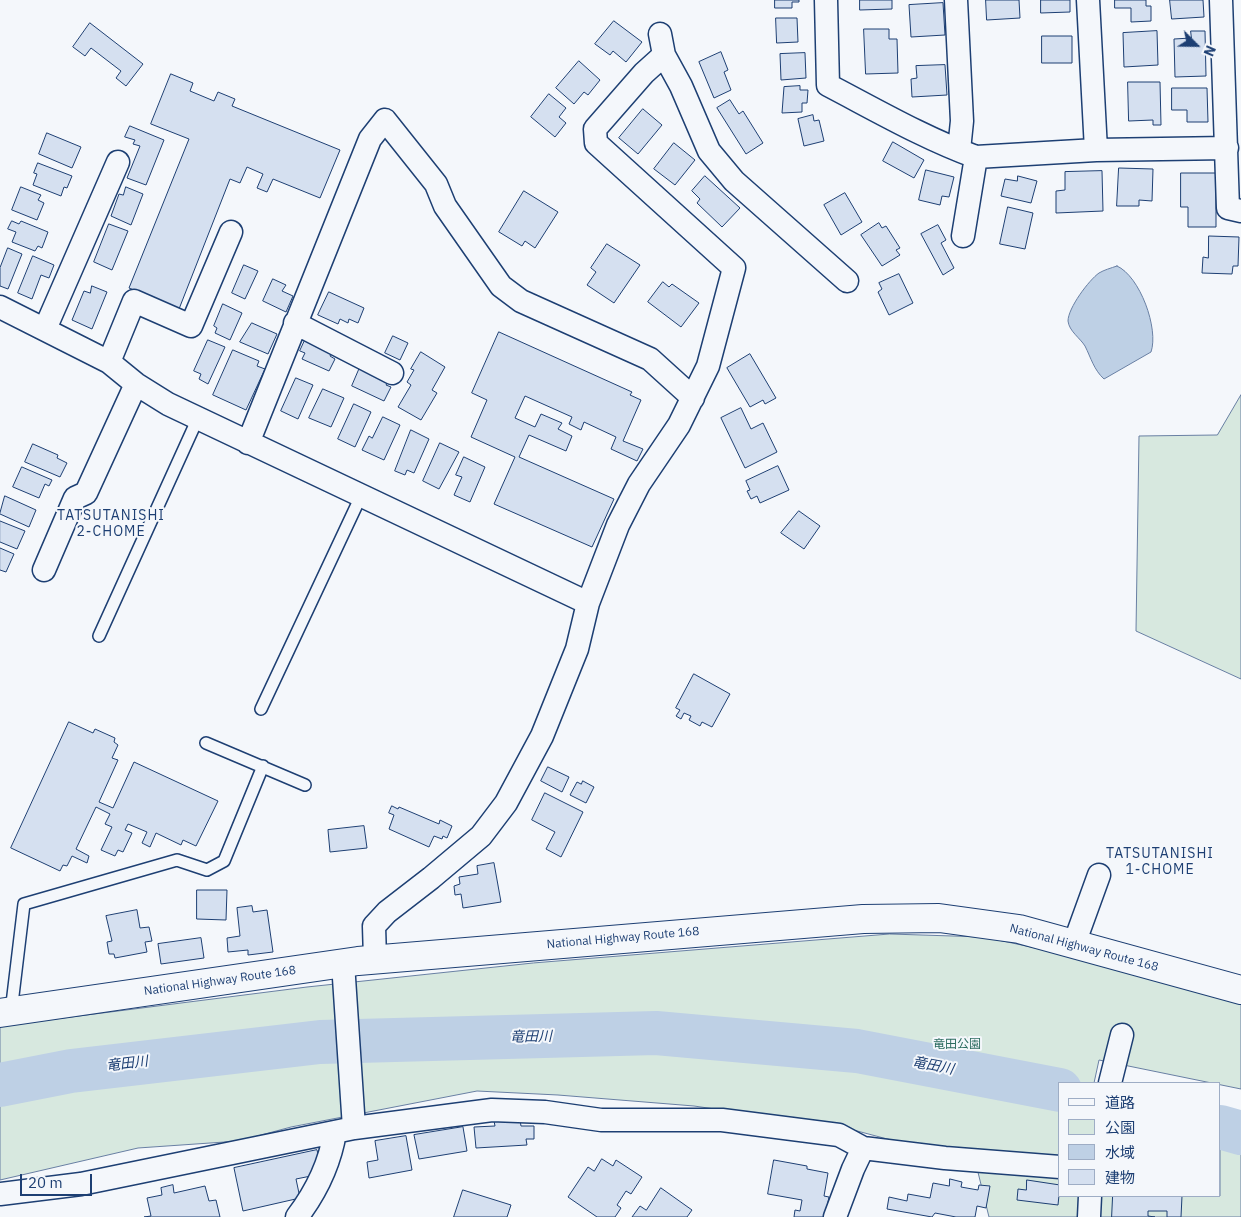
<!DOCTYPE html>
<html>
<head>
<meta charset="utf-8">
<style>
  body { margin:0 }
  #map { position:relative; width:1241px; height:1217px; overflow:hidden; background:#f4f7fb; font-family:"IBM Plex Sans","Noto Sans JP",sans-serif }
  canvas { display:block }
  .legend { position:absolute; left:1058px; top:1082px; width:162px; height:115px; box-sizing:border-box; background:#f4f7fb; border:1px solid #9eadc5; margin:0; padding:6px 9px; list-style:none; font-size:15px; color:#1d3f73 }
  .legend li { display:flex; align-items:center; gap:10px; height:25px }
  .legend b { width:25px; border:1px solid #9eadc5 }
  .north { position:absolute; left:1171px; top:20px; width:50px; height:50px; -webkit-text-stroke:4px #f4f7fb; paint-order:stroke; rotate:113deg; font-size:14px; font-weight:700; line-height:20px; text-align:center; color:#1d3f73 }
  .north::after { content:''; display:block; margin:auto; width:18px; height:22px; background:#1d3f73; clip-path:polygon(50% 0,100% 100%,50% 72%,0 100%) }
  .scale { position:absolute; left:20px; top:1174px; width:72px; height:22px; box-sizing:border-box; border:2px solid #1d3f73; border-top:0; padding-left:6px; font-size:15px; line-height:18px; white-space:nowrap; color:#1d3f73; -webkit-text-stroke:4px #f4f7fb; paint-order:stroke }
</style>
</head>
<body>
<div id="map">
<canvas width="1241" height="1217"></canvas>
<ul class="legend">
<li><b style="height:6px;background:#f4f7fb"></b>道路</li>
<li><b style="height:14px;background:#d7e8df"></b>公園</li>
<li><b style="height:14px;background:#bed0e5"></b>水域</li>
<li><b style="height:14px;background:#d5e0f0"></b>建物</li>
</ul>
<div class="north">N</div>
<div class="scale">20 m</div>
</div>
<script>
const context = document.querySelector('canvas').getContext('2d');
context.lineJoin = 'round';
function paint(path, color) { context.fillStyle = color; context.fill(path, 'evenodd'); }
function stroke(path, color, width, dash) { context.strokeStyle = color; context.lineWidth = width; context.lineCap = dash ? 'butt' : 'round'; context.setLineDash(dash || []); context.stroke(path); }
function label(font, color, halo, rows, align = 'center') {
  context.font = font + ' "IBM Plex Sans","Noto Sans JP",sans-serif'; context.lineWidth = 4; context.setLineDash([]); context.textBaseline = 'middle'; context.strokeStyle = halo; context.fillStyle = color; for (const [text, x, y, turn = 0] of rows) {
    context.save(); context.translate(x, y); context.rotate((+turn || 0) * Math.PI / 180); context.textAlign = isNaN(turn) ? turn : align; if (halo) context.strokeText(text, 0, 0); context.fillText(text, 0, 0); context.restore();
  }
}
const green = new Path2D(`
  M1241 395V679L1136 631 1139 436 1217 435Z
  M890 934 984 937 1087 959 1241 1004V1089L1099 1060 1094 1083H1060V1196H1220V1145L1241 1149V1217H989L974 1156 936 1152 846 1128 694 1106 558 1095 477 1091 291 1127 239 1141 138 1148 0 1180V1026L307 987 533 963Z`);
paint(green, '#d7e8df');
stroke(green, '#687fa3', 1);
const water = new Path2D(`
  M1117 266C1140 276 1159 329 1151 352L1104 379C1094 370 1091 358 1085 346 1080 338 1069 331 1068 321 1068 308 1089 280 1099 273 1104 270 1111 268 1117 266Z`);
paint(water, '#bed0e5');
stroke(water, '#687fa3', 1);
stroke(new Path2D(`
  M0 1085 71 1071 320 1042 656 1033 857 1051 1060 1090
  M1220 1127 1241 1133`), '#bed0e5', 44);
const building = new Path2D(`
  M775 0H799V2H792V8H775Z
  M860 0H892V9L860 10Z
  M986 0H1019L1020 18 987 20Z
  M1041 0H1070V12L1041 13Z
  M1115 0H1146V6H1151V21L1131 22V8H1115Z
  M1170 0H1203L1204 17 1172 19Z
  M943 3 945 35 911 37 909 5Z
  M776 18H797L798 42 777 43Z
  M614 21 642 42 626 62 613 51 610 55 595 44Z
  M90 23 143 64 126 86 116 78 121 71 91 48 85 56 73 47Z
  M864 29H889V39H897L898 73 866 74Z
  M1157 31 1158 65 1124 67 1123 33Z
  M1191 31H1205L1206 76 1175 77 1174 39 1191 38Z
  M1042 36H1072V63H1042Z
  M721 52 728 70 724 72 731 90 714 98 699 62Z
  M805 53 806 78 781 80 780 54Z
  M579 61 600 80 588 95 584 92 574 104 556 88Z
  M945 65 947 95 912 97 911 79 917 78 916 66Z
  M171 74 193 83 190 91 214 101 218 92 235 99 232 106 340 150 320 198 273 179 267 192 257 188 263 174 247 167 240 183 230 179 179 309 129 288 189 139 151 124Z
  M1128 82H1160L1161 125H1153V120L1129 121Z
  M800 86V90H808L807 103H802V112L782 113 784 87Z
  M1172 88H1207L1208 122H1187V110H1172Z
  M549 94 566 108 559 117 566 123 555 137 531 117Z
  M730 100 739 114 743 111 763 143 746 154 717 108Z
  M643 109 662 125 638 154 619 138Z
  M813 115 814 121 819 120 824 141 804 146 798 119Z
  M130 126 164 140 146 185 127 178 140 146 133 144 135 140 125 137Z
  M47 133 81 147 72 168 39 154Z
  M893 142 924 160 914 178 883 161Z
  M674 143 695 160 675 185 654 169Z
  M38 163 72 176 67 188 64 187 61 196 33 185 37 174 34 173Z
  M1119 168 1153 169 1152 201 1139 200V206H1117Z
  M926 170 954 177 949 197 942 196 940 205 919 200Z
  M1102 171 1103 211 1056 213V191L1065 190V172Z
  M1181 173H1216V227H1188V207H1181Z
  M705 176 740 208 722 227 697 203 700 199 692 191Z
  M1018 176 1037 181 1031 203 1001 196 1005 179 1017 181Z
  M21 187 41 195 38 200 44 203 37 220 12 210Z
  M126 187 143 194 131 225 111 216 119 194 123 195Z
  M524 191 558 212 535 248 525 241 522 246 499 232Z
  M845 193 862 222 841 235 824 205Z
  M1008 207 1033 213 1025 249 1000 244Z
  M12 221 19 224 21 221 48 232 42 248 38 246 35 251 12 242 16 232 8 229Z
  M879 223 882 228 886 226 900 248 896 250 900 255 882 266 861 235Z
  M109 224 128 231 112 270 94 262Z
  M938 225 946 240 941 243 954 268 943 275 921 234Z
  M1209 236 1239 237 1238 266H1233L1232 274 1202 273 1203 257 1208 258Z
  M607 244 640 265 614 303 587 285 596 272 591 268Z
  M8 248 22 254 8 289 0 286V268Z
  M33 256 54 265 49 278 41 275 32 299 18 293Z
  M244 265 258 271 245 299 232 293Z
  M899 274 913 303 889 315 878 292 882 289 879 283Z
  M273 279 286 285 282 291 293 296 286 312 263 301Z
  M663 282 669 287 672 284 699 303 681 327 648 302Z
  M92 286 107 292 92 329 72 320 84 291 90 293Z
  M329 292 364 308 358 323 349 319 348 323 340 319 338 324 318 315Z
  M223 304 242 313 230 340 215 333 217 328 214 326Z
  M252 323 277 334 268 354 240 342Z
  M499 332 632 392 630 395 641 400 623 441 643 449 637 461 611 449 616 437 584 422 581 430 569 424 572 417 525 396 515 418 535 427 541 414 562 423 558 429 572 436 566 451 529 435 519 457 614 499 592 547 494 504 515 457 471 437 487 400 472 393Z
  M393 336 408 343 400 360 385 353Z
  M306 338 333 349 330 356 335 359 329 371 302 359 305 353 300 351Z
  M208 340 225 347 208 384 199 379 201 374 194 371Z
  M233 350 259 361 257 366 265 369 246 410 213 395Z
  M421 352 445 367 432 390 437 393 421 420 398 407 411 385 407 382 414 370 411 369Z
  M750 354 776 398 765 404 763 400 750 407 727 368Z
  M361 365 390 378 386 385 391 387 384 401 352 386Z
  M296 378 313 385 298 419 281 411Z
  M323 389 344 398 331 427 309 418Z
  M354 404 371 412 355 447 338 439Z
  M741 408 751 429 763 423 777 452 745 468 721 418Z
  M383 417 400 425 384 460 362 450 369 436 372 438Z
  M411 430 429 439 414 473 407 470 405 475 395 471Z
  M440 443 459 452 439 489 423 481Z
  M33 444 58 455 57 458 67 463 60 477 25 462Z
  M464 457 485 467 470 502 454 495 462 477 456 475Z
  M778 466 789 490 760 503 757 496 751 499 747 491 750 490 746 481Z
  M22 467 52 480 49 486 45 484 39 498 13 487Z
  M5 496 36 510 29 527 0 514Z
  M799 511 820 526 804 549 781 533Z
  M0 521 25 531 17 549 0 542Z
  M0 548 14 554 6 572 0 570Z
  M694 674 730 694 712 727 702 722 700 726 689 720 691 716 684 713 681 719 676 716 680 710 676 708Z
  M69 722 93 733 95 729 115 738 114 742 118 745 112 758 118 760 99 802 113 808 134 762 218 801 196 846 183 840 181 845 156 833 150 847 142 843 147 832 128 824 125 830 132 833 123 852 118 850 115 856 101 850 112 827 105 824 110 814 96 807 76 849 89 856 87 863 72 856 67 866 63 865 60 871 11 848Z
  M548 767 569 777 562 792 541 781Z
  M583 781 594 787 586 803 570 795 577 782 581 784Z
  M545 793 583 812 561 857 546 849 555 832 532 820Z
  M392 806 398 809 399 807 439 824 440 820 452 826 447 838 443 836 442 839 434 836 429 847 389 829 394 815 389 813Z
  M364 826 367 848 330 852 328 830Z
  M494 863 501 902 463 908 461 894 455 895 454 886 460 884 459 877 478 874 477 866Z
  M197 890H227L226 920 197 919Z
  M252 906 253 912 267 910 273 952 248 955V950L228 952 227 938 240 936 237 908Z
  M137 910 140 928 149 927 152 941 145 942 147 952 115 958 114 954H109L107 942 112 941 106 916Z
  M201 938 204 958 161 964 158 944Z
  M520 1120 521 1126H534V1139H526L527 1145 476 1148 474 1127 495 1126 494 1121Z
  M463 1127 467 1151 419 1159 414 1135Z
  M406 1136 412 1170 369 1178 367 1162 378 1160 375 1141Z
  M317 1150 321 1166 316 1175 296 1179 300 1198 243 1211 234 1168Z
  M602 1159 613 1166 616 1160 642 1177 631 1194 626 1191 617 1205 621 1208 615 1217H597L568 1197 588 1167 594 1171Z
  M774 1160 807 1166V1169L828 1173 824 1196 829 1197 825 1217H794L795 1210 800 1211 802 1200 768 1194Z
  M950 1179 962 1182 961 1187 978 1190 979 1185 990 1186 986 1208 977 1206 975 1217H956L935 1213 932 1217 887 1209 889 1197 907 1201 908 1194 930 1198 933 1183 949 1186Z
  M1027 1180 1060 1185 1058 1205 1017 1200 1018 1189 1026 1190Z
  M173 1185 174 1193 205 1186 209 1201 216 1200 220 1217H144L151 1216 147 1198 162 1195 161 1188Z
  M661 1188 692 1210 687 1217H632L640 1206 646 1210Z
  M463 1190 511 1205 507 1217H454Z
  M1113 1196H1182L1181 1217H1167V1211H1148V1216L1155 1217H1112Z`);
paint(building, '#d5e0f0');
stroke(building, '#1d3f73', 1);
const lane = new Path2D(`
  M99 636 198 418
  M261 709 361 496
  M206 743 305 785
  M11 1012 24 904 177 860 207 870 224 861 263 766`);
const street = new Path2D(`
  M826 0 828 85C876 110 924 138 976 157L1096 150 1227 148
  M956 0 962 121 959 150
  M1088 0 1096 150
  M1221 0 1228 208 1241 211
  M660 34 664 55 681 86 709 151 734 181 847 281
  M963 236 976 157
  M0 307 109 362 136 384 168 404 588 603
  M295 323 392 373
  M45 329 118 162
  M109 362 134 301 191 326 231 232
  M248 443 370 139 385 120 436 184 445 206 501 286 521 301 650 359 693 398
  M44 570 75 498 86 493 136 384
  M1074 944 1099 875
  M375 959 374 926 387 912 431 878 481 836 506 803 542 736 577 649 588 603 618 525 639 484 679 425 708 366 734 268 596 143 595 129 644 73 664 55
  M343 963 354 1128
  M1110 1083 1122 1035
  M0 1194 81 1184 354 1128 492 1110 545 1112 601 1120H722L839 1135 863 1148 945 1158 1060 1167
  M297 1217C316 1192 330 1163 335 1132
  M835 1217 853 1169 863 1148
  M1089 1217 1090 1196`);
const highway = new Path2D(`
  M0 1013 358 961 863 919 939 918 1019 929 1241 990`);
stroke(lane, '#1d3f73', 14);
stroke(street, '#1d3f73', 25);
stroke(highway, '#1d3f73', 30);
stroke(lane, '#f4f7fb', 11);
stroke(street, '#f4f7fb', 22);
stroke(highway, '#f4f7fb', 28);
label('12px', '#1d3f73', '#f4f7fb', [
  ["National Highway Route 168",623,938,-5],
  ["National Highway Route 168",1084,948,15],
  ["National Highway Route 168",220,981,-8]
]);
label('12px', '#2c6c60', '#f4f7fb', [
  ["竜田公園",957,1045]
]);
context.letterSpacing = '1px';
label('14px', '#1d3f73', '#f4f7fb', [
  ["TATSUTANISHI",111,516],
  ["2-CHOME",111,532],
  ["TATSUTANISHI",1160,854],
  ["1-CHOME",1160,870]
]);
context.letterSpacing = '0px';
label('italic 14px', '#1d3f73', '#f4f7fb', [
  ["竜田川",531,1037,-1],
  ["竜田川",127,1064,-7],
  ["竜田川",933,1066,11]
]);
</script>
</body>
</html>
